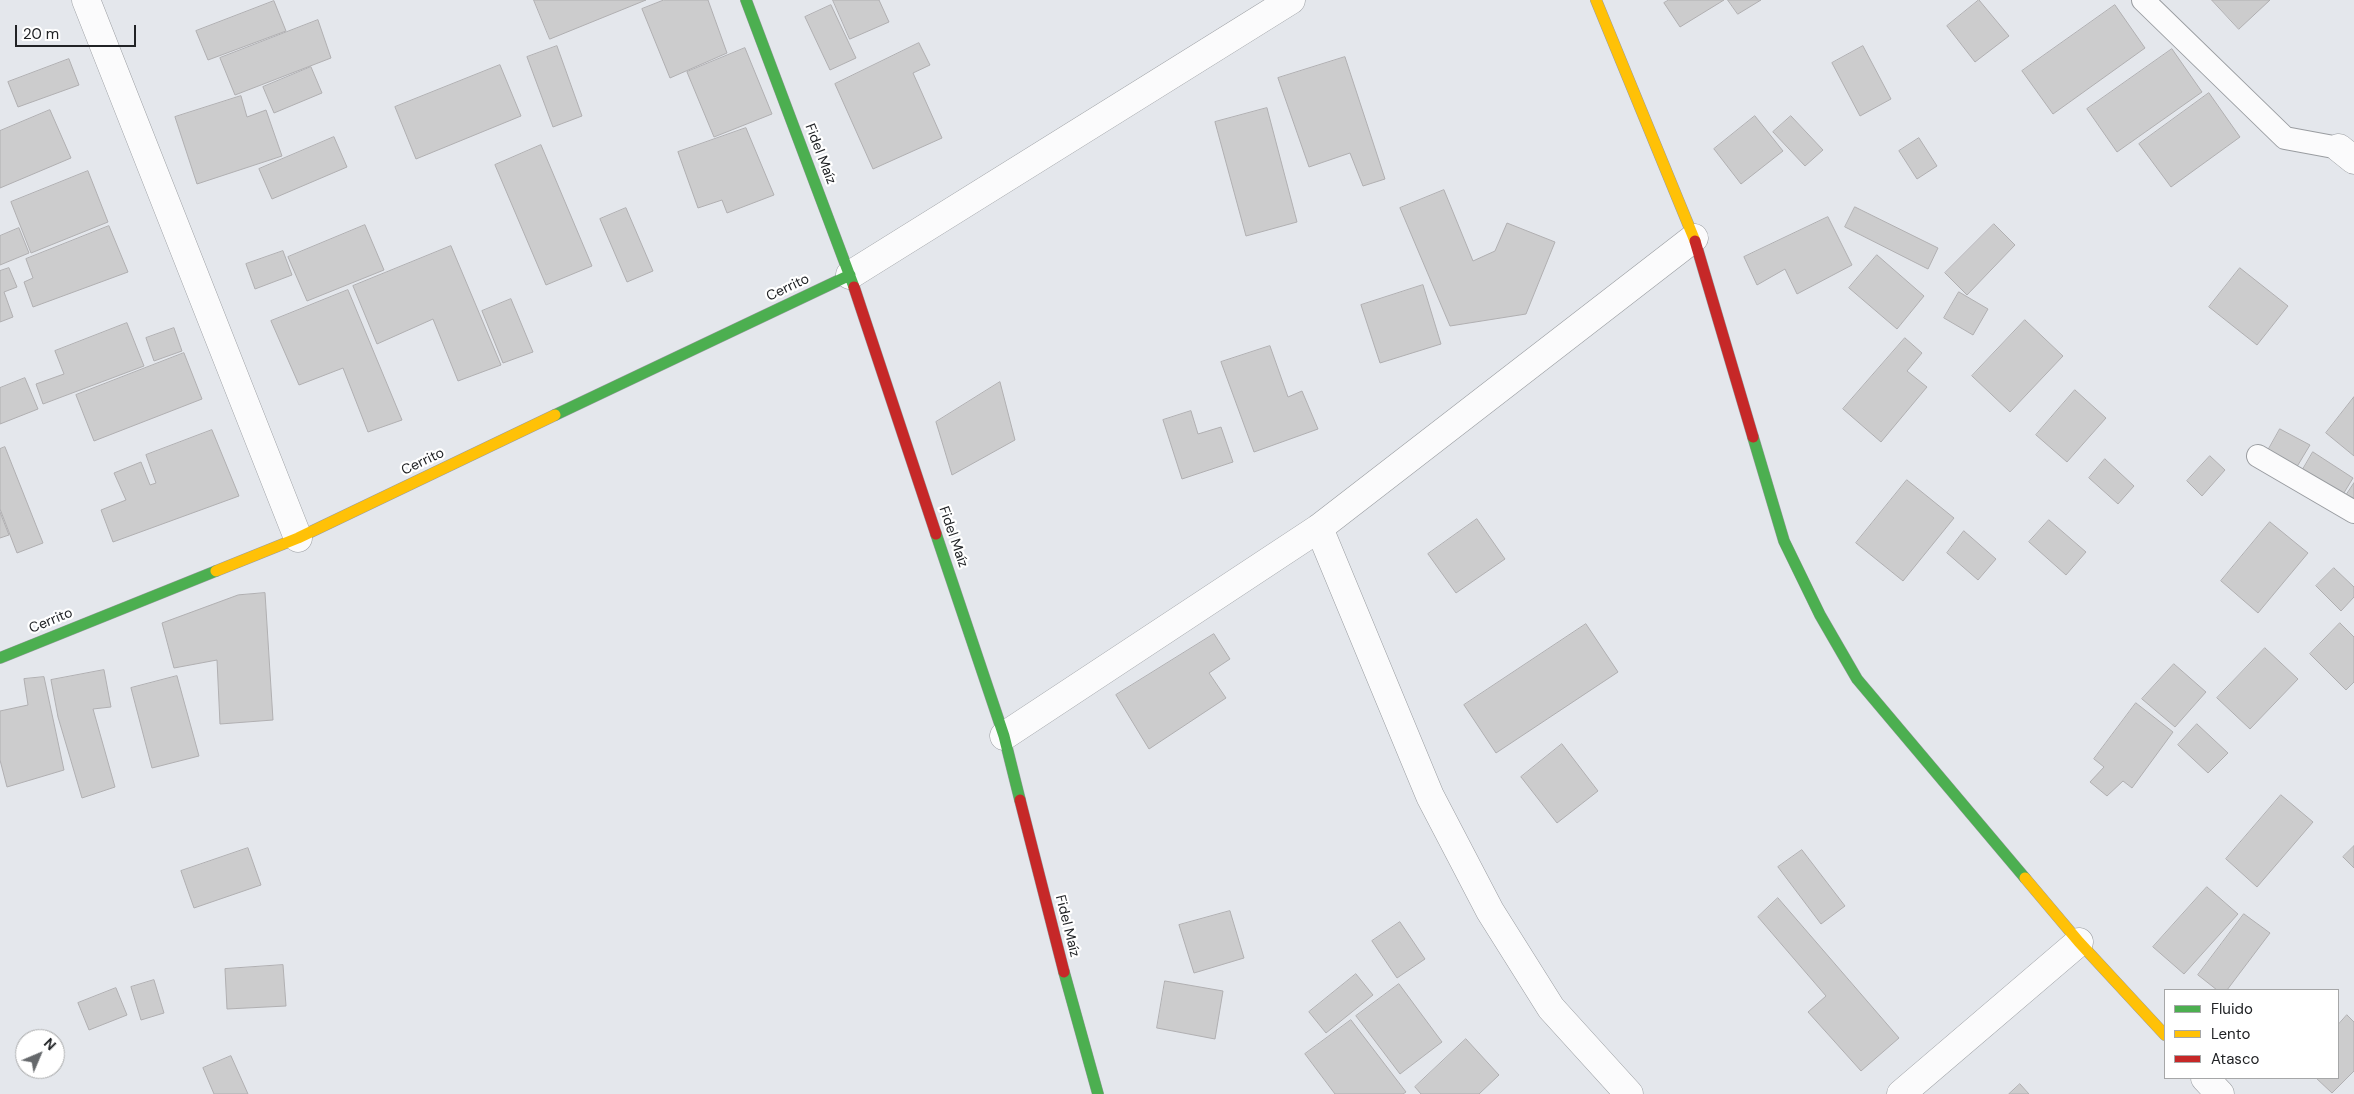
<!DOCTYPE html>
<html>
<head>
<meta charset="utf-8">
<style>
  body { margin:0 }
  #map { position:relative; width:2354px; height:1094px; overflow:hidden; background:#e4e7ec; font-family:"DM Sans",sans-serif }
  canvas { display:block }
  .legend { position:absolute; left:2164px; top:989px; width:175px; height:90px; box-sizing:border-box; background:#fff; border:1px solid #a6a7a8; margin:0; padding:6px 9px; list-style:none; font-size:15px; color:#212326 }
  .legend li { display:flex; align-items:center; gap:10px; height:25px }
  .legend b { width:25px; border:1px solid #a6a7a8 }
  .north { position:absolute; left:15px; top:1029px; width:50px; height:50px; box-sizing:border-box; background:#fff; border:1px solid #a6a7a8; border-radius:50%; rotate:45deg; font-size:14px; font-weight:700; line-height:20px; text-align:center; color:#212326 }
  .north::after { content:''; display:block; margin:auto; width:18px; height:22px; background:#65686b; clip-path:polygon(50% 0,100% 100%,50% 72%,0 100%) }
  .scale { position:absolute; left:15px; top:25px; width:121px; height:22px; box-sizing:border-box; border:2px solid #212326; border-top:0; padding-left:6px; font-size:15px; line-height:18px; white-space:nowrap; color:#212326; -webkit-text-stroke:4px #fff; paint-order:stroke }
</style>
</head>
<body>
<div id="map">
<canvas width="2354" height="1094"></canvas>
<ul class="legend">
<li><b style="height:6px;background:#4caf50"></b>Fluido</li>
<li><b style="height:6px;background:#ffc107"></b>Lento</li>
<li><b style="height:6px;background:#c62828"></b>Atasco</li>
</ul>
<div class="north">N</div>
<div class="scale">20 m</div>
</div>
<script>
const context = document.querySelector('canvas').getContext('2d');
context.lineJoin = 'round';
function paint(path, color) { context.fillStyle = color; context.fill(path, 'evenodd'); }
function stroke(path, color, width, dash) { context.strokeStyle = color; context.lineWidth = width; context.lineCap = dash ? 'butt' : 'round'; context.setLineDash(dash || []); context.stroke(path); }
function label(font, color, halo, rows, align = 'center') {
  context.font = font + ' "DM Sans",sans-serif'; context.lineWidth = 4.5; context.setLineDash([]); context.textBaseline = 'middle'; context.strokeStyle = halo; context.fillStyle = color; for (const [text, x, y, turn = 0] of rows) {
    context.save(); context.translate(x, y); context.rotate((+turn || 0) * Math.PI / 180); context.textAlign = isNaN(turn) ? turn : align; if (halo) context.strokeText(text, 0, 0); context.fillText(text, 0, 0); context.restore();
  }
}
const building = new Path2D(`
  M534 0H646L550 39Z
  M664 0H708L727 53 670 78 642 9Z
  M833 0H879L889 22 850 39Z
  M1669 0H1724L1680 27 1664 3Z
  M1728 0H1761L1738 14Z
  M1979 0 2009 36 1975 62 1947 26Z
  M2212 0H2270L2239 29Z
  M274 1 286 31 208 60 196 31Z
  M831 5 856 58 830 70 805 17Z
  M2115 5 2145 48 2053 114 2022 71Z
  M318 20 331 58 235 95 220 58Z
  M919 43 930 65 913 73 942 138 873 169 835 84Z
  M557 46 582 116 553 127 527 57Z
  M1863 46 1891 99 1860 116 1832 63Z
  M745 48 772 114 714 137 687 72Z
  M2172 49 2202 92 2117 152 2087 109Z
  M1345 57 1385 179 1363 186 1350 153 1309 167 1278 78Z
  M69 59 79 85 18 107 8 82Z
  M500 65 521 116 416 159 395 107Z
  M311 67 322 93 274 113 263 87Z
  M2209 93 2240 137 2171 187 2139 144Z
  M241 96 247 117 266 110 282 156 197 184 175 117Z
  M1267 108 1297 222 1246 236 1215 122Z
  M50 110 71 158 0 188V131Z
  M1755 116 1783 151 1741 184 1714 149Z
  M1791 116 1823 150 1805 166 1773 132Z
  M746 128 774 195 727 213 722 200 698 208 678 152Z
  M334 137 347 167 272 199 259 169Z
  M1919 138 1937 166 1917 179 1899 151Z
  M541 145 592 266 546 285 495 165Z
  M88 171 108 222 31 253 11 202Z
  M1444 190 1473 261 1495 251 1507 223 1555 242 1526 314 1450 326 1400 208Z
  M1855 207 1938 248 1928 269 1845 227Z
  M626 208 653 271 627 282 600 219Z
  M1828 217 1852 265 1797 294 1785 269 1757 285 1744 257Z
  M1994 224 2015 245 1967 295 1945 273Z
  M365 225 384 270 307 301 288 257Z
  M109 226 128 272 33 307 24 282 33 278 26 259Z
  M19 228 29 253 0 265V236Z
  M451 246 501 365 458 381 433 319 377 344 353 286Z
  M283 251 292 275 255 289 246 264Z
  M1877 255 1924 296 1897 329 1849 288Z
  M9 268 17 287 4 292 13 317 0 322V271Z
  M2240 268 2288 306 2257 345 2209 307Z
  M1423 285 1441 344 1380 363 1361 305Z
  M348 290 402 420 368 432 343 368 299 385 271 321Z
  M1959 292 1988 309 1973 335 1944 318Z
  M511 299 533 352 503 363 482 311Z
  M2025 320 2063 356 2010 412 1972 376Z
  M127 323 144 366 43 404 36 384 64 374 55 351Z
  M174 328 182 351 154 361 146 338Z
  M1905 338 1922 353 1907 371 1927 387 1881 442 1843 409Z
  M1270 346 1288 397 1302 391 1318 429 1254 452 1221 362Z
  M184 353 202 399 94 441 76 395Z
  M25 378 38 409 0 424V388Z
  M1000 382 1015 440 952 475 936 422Z
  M2075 390 2106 418 2067 462 2036 435Z
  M2354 397V456L2326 433Z
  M1191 411 1198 434 1221 427 1233 462 1182 479 1163 420Z
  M2280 429 2310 445 2295 470 2266 454Z
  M212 430 239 496 113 542 101 510 126 500 114 473 141 462 150 485 156 483 146 455Z
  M5 447 43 543 17 553 0 509V449Z
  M2313 452 2353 478 2342 496 2302 471Z
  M2210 456 2225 470 2202 496 2187 481Z
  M2105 459 2134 486 2118 504 2089 478Z
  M1907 480 1954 518 1903 581 1856 543Z
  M2354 483V503L2345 497Z
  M0 512 9 535 0 538Z
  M1477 519 1505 559 1456 593 1428 554Z
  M2049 520 2086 552 2066 575 2029 542Z
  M2270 522 2308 553 2258 613 2221 581Z
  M1964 531 1996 559 1978 580 1947 553Z
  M2334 568 2354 587V597L2341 611 2316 586Z
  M265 593 273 720 220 724 217 660 174 668 162 623 238 595Z
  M2340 623 2354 637V682L2346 690 2310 654Z
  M1586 624 1618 672 1496 753 1464 705Z
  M1214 634 1230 659 1209 673 1226 698 1149 749 1116 695Z
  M2265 648 2298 679 2250 729 2217 698Z
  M2174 664 2206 692 2175 727 2142 699Z
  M104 670 111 707 93 709 115 787 82 798 58 717 51 680Z
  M177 676 199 756 152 768 131 688Z
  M44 677 64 770 7 787 0 760V711L28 705 24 679Z
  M2136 703 2173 732 2132 788 2123 781 2107 796 2090 782 2104 767 2094 759Z
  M2197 724 2228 753 2208 773 2178 745Z
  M1562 744 1598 791 1557 823 1521 777Z
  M2281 795 2313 822 2257 887 2226 859Z
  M2354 846V868L2343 857Z
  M248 848 261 885 194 908 181 871Z
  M1802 850 1845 906 1821 924 1778 867Z
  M2207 887 2238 914 2184 974 2153 947Z
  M1778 898 1899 1038 1861 1071 1808 1012 1826 996 1758 917Z
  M1230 911 1244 958 1194 973 1179 925Z
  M2244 914 2270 933 2227 990H2217L2198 975Z
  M1400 922 1425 959 1397 978 1372 941Z
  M283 965 286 1006 227 1009 225 969Z
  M1356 974 1373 995 1326 1033 1309 1012Z
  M154 980 164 1013 141 1020 131 987Z
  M1165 981 1223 991 1215 1039 1157 1028Z
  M1399 984 1442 1042 1400 1074 1356 1016Z
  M116 988 127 1015 89 1030 78 1003Z
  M2347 1015 2354 1022V1071L2332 1093 2316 1078H2338V1025Z
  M1351 1020 1406 1092 1403 1094H1335L1305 1054Z
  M1466 1039 1499 1075 1479 1094H1421L1415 1087Z
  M231 1056 248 1094H214L203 1068Z
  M2020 1084 2029 1094H2009Z`);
paint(building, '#cccccd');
stroke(building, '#b0afb1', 1);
const lane = new Path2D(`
  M2143 0 2285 138 2339 148
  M2258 456 2354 512`);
const street = new Path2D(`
  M86 0 298 538
  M2339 148 2354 160
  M850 275 1291 0
  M1319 528 1430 796 1490 911 1551 1008 1629 1094
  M1004 736 1319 528 1694 238
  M2205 1078 2220 1094
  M1901 1094 2079 942`);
const fast = new Path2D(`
  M746 0 854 287
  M555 415 850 275
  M1753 437 1784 541 1820 615 1857 679 2025 878
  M936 534 1004 736 1020 800
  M0 658 216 571
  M1064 972 1098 1094`);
const slow = new Path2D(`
  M1596 0 1695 241
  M216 571 298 538 555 415
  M2025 878 2079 942 2165 1035`);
const jam = new Path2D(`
  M1695 241 1753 437
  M854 287 936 534
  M1020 800 1064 972`);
stroke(lane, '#999ca0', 24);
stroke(street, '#999ca0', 29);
stroke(fast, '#999ca0', 12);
stroke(slow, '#999ca0', 12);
stroke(jam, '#999ca0', 12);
stroke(lane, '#fbfbfc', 22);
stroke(street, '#fbfbfc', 28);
stroke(fast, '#4caf50', 11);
stroke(slow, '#ffc107', 11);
stroke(jam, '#c62828', 11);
label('14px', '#212326', '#fff', [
  ["Fidel Maíz",820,154,69],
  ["Cerrito",788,288,-25],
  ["Cerrito",423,462,-25],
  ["Fidel Maíz",953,537,71],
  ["Cerrito",51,621,-22],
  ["Fidel Maíz",1067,926,76]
]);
</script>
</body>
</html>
